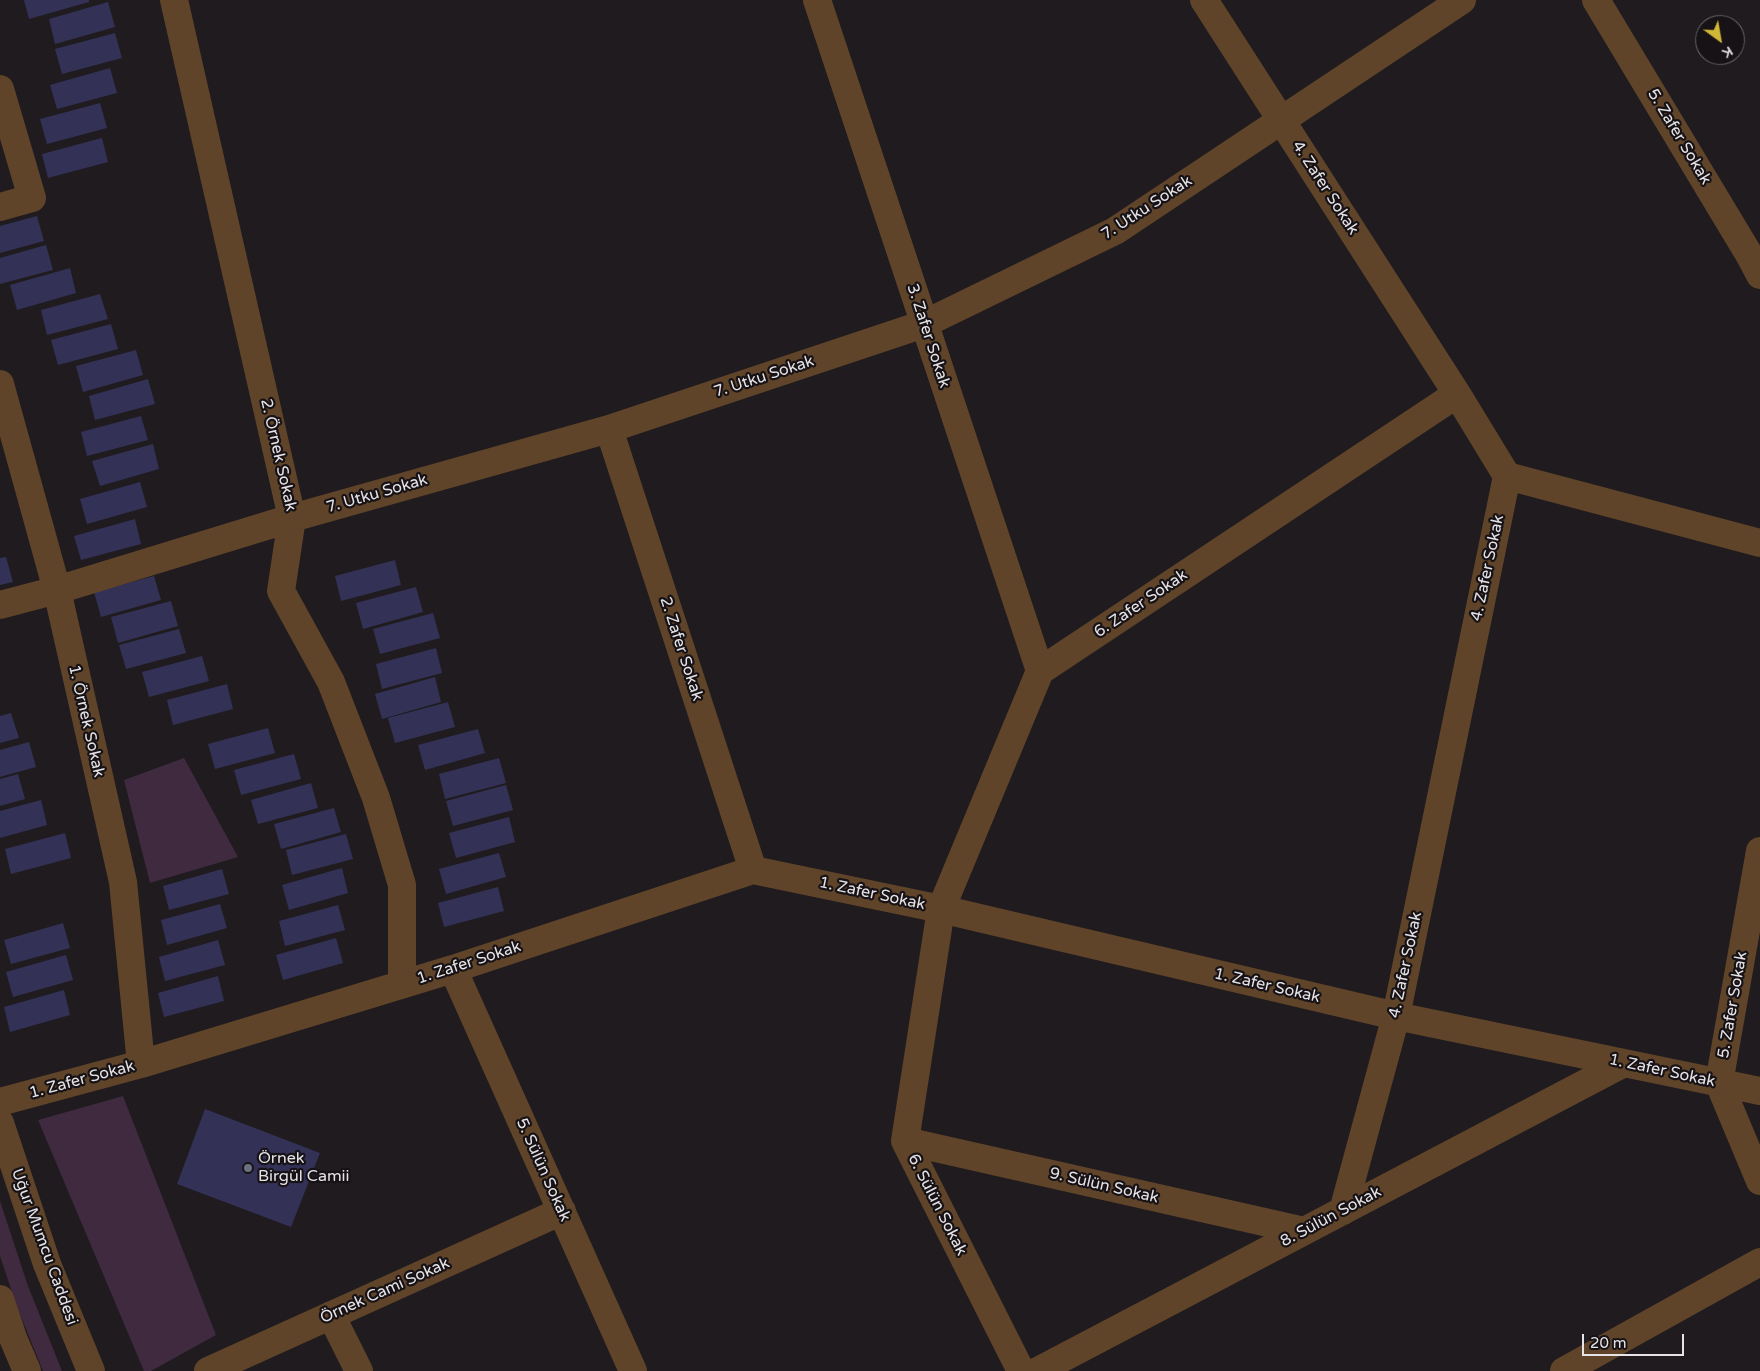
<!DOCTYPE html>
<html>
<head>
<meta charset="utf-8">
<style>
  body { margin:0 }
  #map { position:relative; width:1760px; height:1371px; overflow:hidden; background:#1f1b1f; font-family:"Varela Round",sans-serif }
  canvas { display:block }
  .north { position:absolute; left:1695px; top:15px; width:50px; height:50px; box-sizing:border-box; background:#161216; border:1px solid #696669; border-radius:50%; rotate:148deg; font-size:14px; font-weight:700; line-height:20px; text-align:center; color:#e6e3e6 }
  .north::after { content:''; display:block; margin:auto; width:18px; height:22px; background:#d1b736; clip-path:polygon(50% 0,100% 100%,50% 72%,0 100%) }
  .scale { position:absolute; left:1582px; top:1334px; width:102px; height:22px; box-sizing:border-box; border:2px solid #e6e3e6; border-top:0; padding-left:6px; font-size:15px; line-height:18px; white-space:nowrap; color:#e6e3e6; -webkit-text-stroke:4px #161216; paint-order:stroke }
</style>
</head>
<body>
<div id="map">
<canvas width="1760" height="1371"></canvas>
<div class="north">K</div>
<div class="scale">20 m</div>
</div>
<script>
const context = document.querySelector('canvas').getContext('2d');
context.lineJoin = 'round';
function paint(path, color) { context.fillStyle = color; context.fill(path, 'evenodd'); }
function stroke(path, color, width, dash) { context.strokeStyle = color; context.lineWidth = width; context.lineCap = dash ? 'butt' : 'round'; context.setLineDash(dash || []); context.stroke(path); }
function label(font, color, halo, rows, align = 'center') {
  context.font = font + ' "Varela Round",sans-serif'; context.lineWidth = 4.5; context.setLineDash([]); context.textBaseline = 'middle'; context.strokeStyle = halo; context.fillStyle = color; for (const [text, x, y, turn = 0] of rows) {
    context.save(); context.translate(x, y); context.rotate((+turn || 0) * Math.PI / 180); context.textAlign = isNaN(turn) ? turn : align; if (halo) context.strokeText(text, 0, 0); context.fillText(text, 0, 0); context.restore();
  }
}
paint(new Path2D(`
  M184 758 238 857 150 883 124 780Z
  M123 1096 216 1335 151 1371H144L38 1120Z
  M0 1201 28 1286 62 1371H43L17 1307 0 1256Z`), '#3f2a3f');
paint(new Path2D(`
  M24 0H89V2L29 19Z
  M108 2 115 27 55 44 49 19Z
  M115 33 122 58 62 74 55 49Z
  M110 68 117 93 57 109 50 85Z
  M100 103 107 128 47 144 40 119Z
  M102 138 108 162 48 178 42 154Z
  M37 216 44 241 0 253V226Z
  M46 245 53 270 0 284V258Z
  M70 268 76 293 17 310 10 285Z
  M100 294 108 319 47 335 41 310Z
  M111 324 118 349 58 365 51 340Z
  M136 350 143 375 83 392 76 366Z
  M148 379 155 404 95 420 89 396Z
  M141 416 148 440 87 456 81 432Z
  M153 444 159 469 100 486 92 461Z
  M140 482 147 507 87 524 80 499Z
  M135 519 141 544 81 560 74 536Z
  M6 557 13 582 0 585V558Z
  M395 560 401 585 341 601 335 576Z
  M154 576 161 600 101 617 94 592Z
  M416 587 423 612 363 629 356 603Z
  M171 601 178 626 118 643 111 617Z
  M433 613 440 638 380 654 373 629Z
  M179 629 186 653 126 669 119 645Z
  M436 648 442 673 382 689 376 664Z
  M202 656 209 681 149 697 142 672Z
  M435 677 441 702 382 719 375 694Z
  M227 684 233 709 173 725 167 700Z
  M448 702 455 727 395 743 388 718Z
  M11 713 19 738 0 743V716Z
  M268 728 275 753 215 769 208 744Z
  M478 729 485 753 425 770 418 745Z
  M29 742 36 767 0 777V750Z
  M294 754 301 779 241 795 234 770Z
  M499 758 506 783 445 799 439 774Z
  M18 774 25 799 0 806V779Z
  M311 783 318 808 258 824 251 800Z
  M506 785 513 810 453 826 446 801Z
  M41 800 47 825 0 838V811Z
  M334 808 341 832 281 849 274 824Z
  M509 817 515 842 456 858 449 833Z
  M65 833 71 858 11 874 5 849Z
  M346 834 353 859 292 875 286 850Z
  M499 853 506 877 446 894 439 869Z
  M342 868 348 893 289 910 282 885Z
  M222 869 229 894 169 910 163 886Z
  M498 887 504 911 444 927 438 903Z
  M220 904 227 928 167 945 161 920Z
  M338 905 345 930 285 946 279 921Z
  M63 923 70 948 11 964 4 940Z
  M336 938 343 963 283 980 276 955Z
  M218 940 225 965 165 981 159 957Z
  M66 955 73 980 13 997 6 972Z
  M218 976 224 1001 164 1017 158 993Z
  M64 990 70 1015 10 1032 4 1007Z
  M205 1109 320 1153 291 1227 177 1184Z`), '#333256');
stroke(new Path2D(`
  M174 0 292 518 281 591 331 682 376 798 402 885V984
  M817 0 1040 671
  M1204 0 1457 394 1507 476 1396 1016 1343 1211
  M1596 0 1750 256 1760 275
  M0 89 32 198 0 207
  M0 384 57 590 123 882 141 1064
  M609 429 753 870
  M1507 476 1760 543
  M0 605 57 590 292 518 609 429 924 324 1115 231 1462 0
  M1760 851 1719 1083 1760 1181
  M453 969 633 1371
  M0 1102 141 1064 453 969 753 870 941 909 1396 1016 1760 1091
  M905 1141 1304 1231
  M331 1315 359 1371
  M208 1371 562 1211
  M1021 1371 905 1141 941 909 1040 671 1457 394
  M1038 1371 1624 1063
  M1564 1371 1760 1262`), '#5f4429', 28);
stroke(new Path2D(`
  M0 1123 47 1264 91 1371
  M0 1299 13 1338 27 1371`), '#5f4429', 28);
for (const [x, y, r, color] of [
  [248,1168,5,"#6b7280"]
]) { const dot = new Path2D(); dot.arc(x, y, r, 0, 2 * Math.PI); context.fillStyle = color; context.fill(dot); stroke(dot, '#161216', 2); }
label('16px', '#e6e3e6', '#161216', [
  ["5. Zafer Sokak",1679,137,59],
  ["4. Zafer Sokak",1325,188,57],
  ["7. Utku Sokak",1147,208,-33],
  ["3. Zafer Sokak",928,336,72],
  ["7. Utku Sokak",764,377,-18],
  ["2. Örnek Sokak",278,455,77],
  ["7. Utku Sokak",377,494,-16],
  ["4. Zafer Sokak",1488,568,-78],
  ["6. Zafer Sokak",1141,604,-34],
  ["2. Zafer Sokak",681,649,72],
  ["1. Örnek Sokak",86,721,77],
  ["1. Zafer Sokak",872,894,12],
  ["1. Zafer Sokak",469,963,-18],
  ["4. Zafer Sokak",1406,965,-78],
  ["1. Zafer Sokak",1267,986,13],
  ["5. Zafer Sokak",1733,1005,-80],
  ["1. Zafer Sokak",1662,1071,12],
  ["1. Zafer Sokak",82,1080,-15],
  ["5. Sülün Sokak",543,1170,66],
  ["9. Sülün Sokak",1104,1186,13],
  ["6. Sülün Sokak",937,1205,63],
  ["8. Sülün Sokak",1331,1217,-28],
  ["Uğur Mumcu Caddesi",44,1247,70],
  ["Örnek Cami Sokak",385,1291,-24]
]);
label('16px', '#e6e3e6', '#161216', [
  ["Örnek",258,1159],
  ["Birgül Camii",258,1177]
], 'left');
</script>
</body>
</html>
